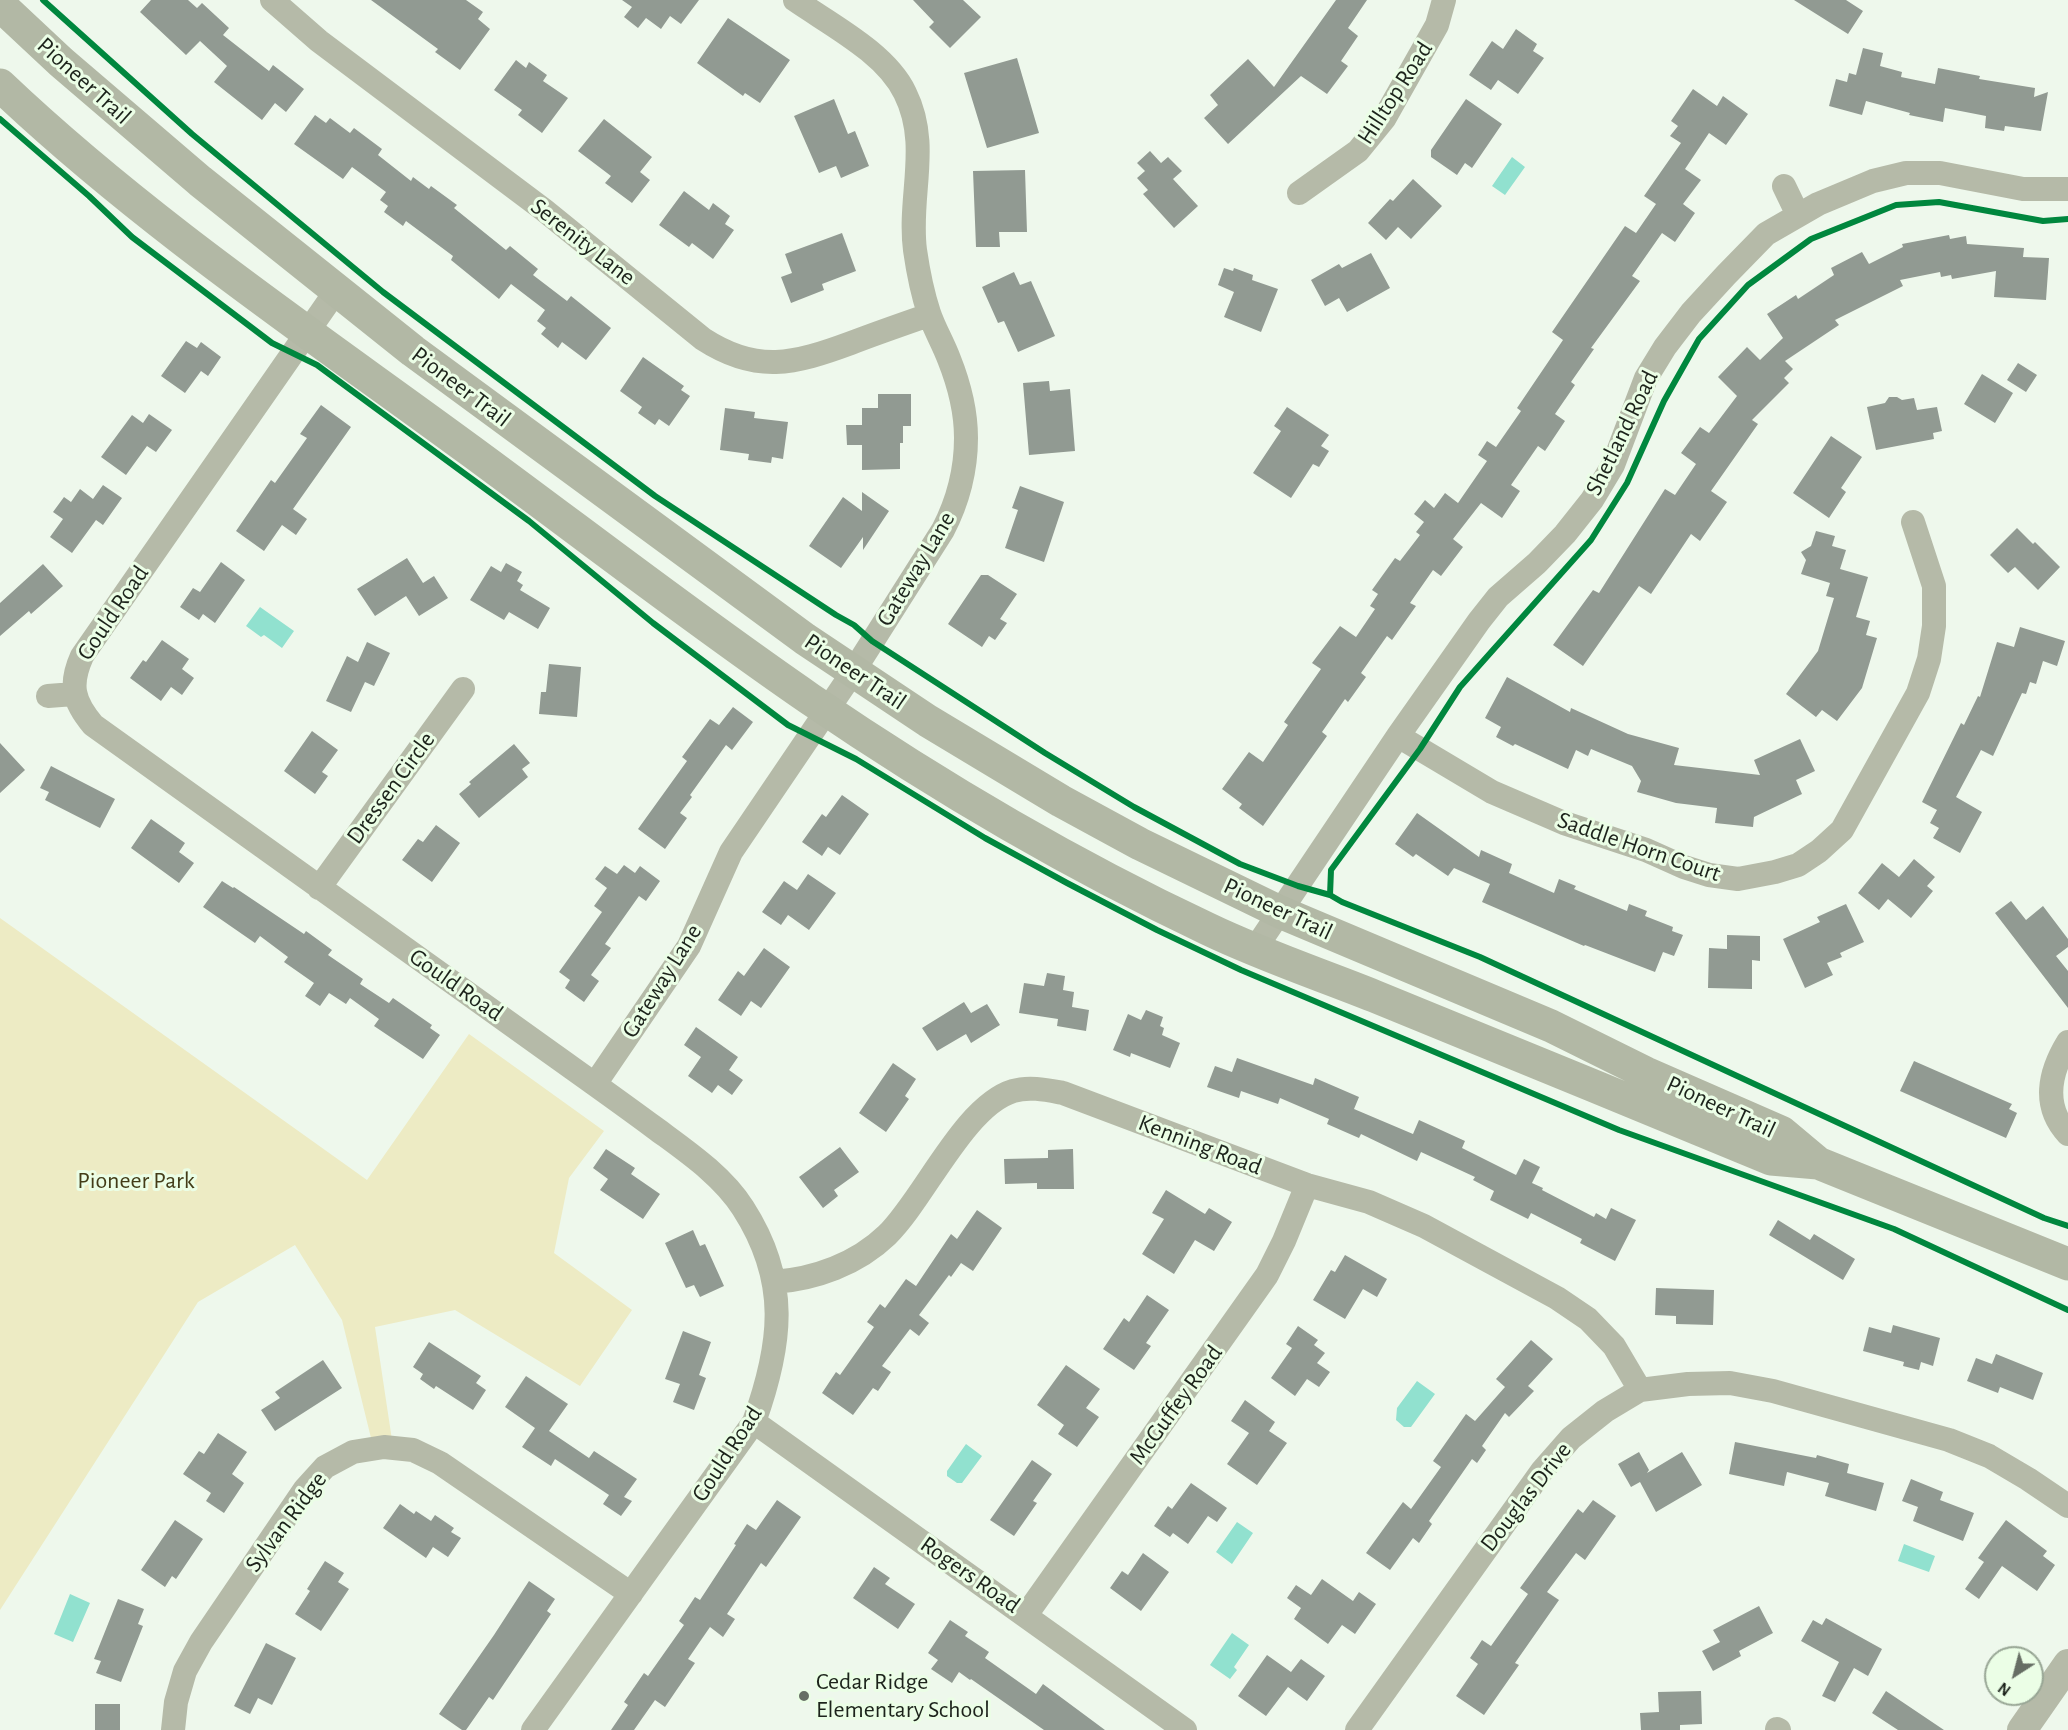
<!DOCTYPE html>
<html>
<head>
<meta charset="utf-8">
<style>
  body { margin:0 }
  #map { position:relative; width:2068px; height:1730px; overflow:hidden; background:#eef8ec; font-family:"Alegreya Sans",sans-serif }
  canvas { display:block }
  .north { position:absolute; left:1984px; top:1646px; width:60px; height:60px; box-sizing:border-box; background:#ebfee6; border:2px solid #98a695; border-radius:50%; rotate:216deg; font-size:16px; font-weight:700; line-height:24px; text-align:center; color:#1c231b }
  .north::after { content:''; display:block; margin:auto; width:21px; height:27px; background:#666e64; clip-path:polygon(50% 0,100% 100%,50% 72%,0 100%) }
</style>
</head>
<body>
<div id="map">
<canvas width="2068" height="1730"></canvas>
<div class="north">N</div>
</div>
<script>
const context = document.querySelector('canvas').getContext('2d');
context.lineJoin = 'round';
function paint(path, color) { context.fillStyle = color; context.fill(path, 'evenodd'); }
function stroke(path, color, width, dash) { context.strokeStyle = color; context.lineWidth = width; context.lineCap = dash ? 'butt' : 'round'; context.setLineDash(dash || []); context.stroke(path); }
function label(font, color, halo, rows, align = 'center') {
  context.font = font + ' "Alegreya Sans",sans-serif'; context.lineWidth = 6; context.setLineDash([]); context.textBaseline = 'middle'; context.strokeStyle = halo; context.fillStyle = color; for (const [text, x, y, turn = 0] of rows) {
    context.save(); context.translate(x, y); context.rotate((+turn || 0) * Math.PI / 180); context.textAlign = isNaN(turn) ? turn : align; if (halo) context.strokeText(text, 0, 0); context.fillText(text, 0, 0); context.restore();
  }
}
paint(new Path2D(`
  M0 918 367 1180 469 1034 604 1131 569 1178 554 1253 632 1310 580 1386 455 1310 375 1327 392 1440 372 1442 342 1320 295 1245 198 1302 0 1610Z`), '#edebc4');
paint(new Path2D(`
  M1512 157 1525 167 1505 195 1492 186Z
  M260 607 294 631 282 648 264 635 261 637 246 626Z
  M1417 1381 1435 1394 1411 1427H1404L1396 1420 1397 1408Z
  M966 1444 982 1456 962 1483H957L947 1476V1471Z
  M1237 1522 1253 1533 1232 1564 1216 1552Z
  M1904 1544 1935 1556 1929 1572 1898 1561Z
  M70 1594 90 1603 73 1642 54 1634Z
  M1232 1633 1249 1645 1234 1667 1237 1670 1230 1679 1210 1665Z`), '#91e1cf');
paint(new Path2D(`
  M151 0H188L197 8 202 3 229 28 223 35 269 71 273 65 304 89 286 112 275 103 262 120 214 82 227 66 200 41 186 55 140 12Z
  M371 0H466L483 12 478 19 490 29 460 70 435 52 438 49Z
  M622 0H699L681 24 670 16 661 29 646 18 638 28 624 17 632 7Z
  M913 0H963L981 17 950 48 929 27 934 22Z
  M1336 0H1367L1348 28 1358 36 1341 61 1348 66 1327 94 1301 76 1228 144 1204 118 1218 105 1210 95 1248 59 1274 87Z
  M1794 0H1846L1863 11 1848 34Z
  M728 18 790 60 760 103 745 93 743 96 697 63Z
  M1516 29 1537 44 1533 51 1544 58 1518 94 1498 80 1491 90 1469 75 1492 41 1503 49Z
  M1863 48 1883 53 1880 66 1902 72 1901 77 1935 84 1938 68 1980 76 1979 79 2035 88 2034 97 2048 92 2041 131 2005 126 2004 131 1985 128 1986 116 1945 108 1943 122 1909 115 1910 113 1866 101 1862 115 1829 106 1836 79 1847 82 1849 73 1856 75Z
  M1017 58 1039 133 987 148 964 73Z
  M516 60 526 68 529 62 547 75 543 81 568 98 542 133 518 115 522 110 494 90Z
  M1693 89 1717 106 1723 96 1748 114 1726 145 1709 133 1685 169 1701 180 1683 204 1695 213 1675 242 1662 233 1632 276 1640 281 1591 348 1594 349 1571 382 1575 385 1555 414 1565 421 1545 451 1538 446 1511 485 1520 491 1502 518 1481 503 1453 539 1463 547 1441 576 1433 570 1410 603 1416 606 1392 640 1387 636 1361 673 1366 677 1348 702 1345 699 1322 732 1327 736 1263 826 1239 808 1242 804 1222 789 1249 752 1263 762 1288 725 1284 722 1321 669 1312 663 1340 626 1356 637 1375 609 1370 606 1378 594 1372 590 1395 558 1400 561 1420 535 1416 532 1424 522 1414 514 1425 500 1434 508 1445 493 1458 503 1487 461 1478 455 1487 441 1496 447 1521 411 1517 408 1563 340 1552 332 1625 226 1636 233 1656 204 1644 196 1681 143 1670 136 1678 126 1671 121Z
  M834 99 848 134 855 131 869 166 841 178 836 166 819 173 794 116Z
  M1466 99 1502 124 1472 168 1465 163 1457 175 1431 157V150Z
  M315 115 326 123 330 118 350 133 354 128 382 149 378 155 411 181 413 177 429 189 431 186 457 205 454 208 506 250 510 246 538 269 533 275 567 301 571 296 611 328 586 360 562 342 558 348 541 334 546 328 537 321 545 310 511 284 499 299 451 260 453 256 406 221 403 226 384 212 388 206 380 200 386 192 352 167 343 179 294 144Z
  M604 119 652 157 640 172 650 180 632 203 605 183 611 176 578 151Z
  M1150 151 1161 163 1168 157 1182 171 1173 179 1198 206 1174 228 1143 194 1148 190 1137 178 1145 171 1137 163Z
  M1025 170 1027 232H999L1000 247H976L973 171Z
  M1413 179 1442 206 1411 239 1398 227 1386 240 1368 223 1390 199 1393 201Z
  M684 191 709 210 713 203 730 216 725 224 734 230 713 259 692 243 689 247 659 225Z
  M842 233 856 271 822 284 824 290 791 303 781 277 792 273 785 254Z
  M1949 235 1950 239 1966 236 1967 244 2024 248 2023 257 2049 258 2046 300 1994 297 1996 271 1952 279 1951 275 1941 277 1940 272 1900 280 1903 286 1835 320 1839 325 1785 361 1793 369 1784 378 1789 383 1752 420 1758 424 1711 491 1727 502 1700 541 1691 534 1651 594 1639 586 1583 666 1553 645 1593 590 1599 593 1665 489 1675 495 1696 464 1681 453 1700 427 1709 433 1737 396 1718 377 1747 347 1760 360 1783 338 1767 314 1796 295 1798 299 1834 275 1831 268 1862 252 1869 264 1903 247 1902 244Z
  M1371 253 1390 288 1347 312 1339 298 1325 306 1311 280 1339 264 1342 268Z
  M1224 268 1233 271 1234 268 1253 275 1252 280 1278 289 1261 332 1224 317 1234 292 1218 285Z
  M1014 272 1020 285 1031 281 1055 336 1018 352 1004 321 998 323 982 287Z
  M186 341 197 348 201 342 221 357 208 376 201 371 185 393 161 376Z
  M643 357 684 386 681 390 690 396 669 426 659 419 655 425 638 413 642 407 620 391Z
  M2018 363 2037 375 2026 392 2007 380Z
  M1982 374 2013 393 1995 423 1964 404Z
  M1049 381 1050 391 1070 389 1075 451 1029 455 1023 383Z
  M878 394H911V426H903V443H900V469L862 470V445H847L846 425H862V408H878Z
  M1889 397H1897L1902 400 1914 398 1917 410 1937 407 1942 431 1933 433 1934 439 1876 450 1867 407 1885 403Z
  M321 405 351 427 293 509 307 519 296 535 282 525 264 551 236 531 271 480 275 483 307 438 300 434Z
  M1287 407 1329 435 1321 446 1329 451 1319 467 1313 464 1291 498 1253 473 1281 431 1274 426Z
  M725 408 755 412 754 418 788 422 783 459 772 457 771 463 748 460 749 454 720 450Z
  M149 414 172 430 156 452 147 446 126 475 101 457 132 415 143 423Z
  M1831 436 1862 457 1841 488 1846 492 1829 518 1793 493Z
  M103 485 122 498 103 525 96 520 72 553 50 537 63 519 53 512 64 497 71 502 80 489 93 499Z
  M1020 486 1064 502 1044 562 1005 548 1018 510 1012 508Z
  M862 492 889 511 863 550V537L841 568 809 546 843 497 862 511Z
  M2017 528 2033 544 2035 542 2060 567 2038 590 2015 567 2008 573 1990 555Z
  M1816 531 1835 536 1832 546 1846 550 1840 569 1868 577 1856 617 1870 621 1866 635 1877 638 1862 688 1837 721 1822 710 1816 717 1786 694 1818 651 1834 598 1826 596 1830 583 1801 574 1806 560 1801 552 1811 546Z
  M407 558 423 583 434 576 448 598 419 616 406 596 375 616 357 589Z
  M221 562 245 580 215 623 203 614 199 620 180 607 193 588 200 592Z
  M506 563 522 572 517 581 523 585 520 590 550 608 538 629 509 612 504 620 470 600 491 566 501 572Z
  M43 564 63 586 31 614 29 611 0 636V603Z
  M981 575H988L1017 594 1000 619 1007 623 995 640 989 636 982 647 948 624Z
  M2020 627 2065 641 2057 666 2043 661 2036 684 2030 682 2026 694 2022 693 1993 756 1981 750 1956 797 1982 812 1960 853 1933 838 1939 828 1930 823 1937 810 1922 802 1961 723 1964 725 1978 696 1980 697 1997 642 2014 647Z
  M162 640 189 659 182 669 194 678 182 695 171 687 161 701 130 678 143 660 146 662Z
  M367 642 390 653 374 686 365 682 351 712 326 701 347 656 358 662Z
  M549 664 581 667 577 717 539 714 541 692H546Z
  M1507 677 1570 712 1571 708 1628 734 1679 748 1674 765 1760 775 1754 760 1800 739 1815 771 1796 780 1802 794 1754 817 1753 827 1715 823 1717 808 1676 803 1637 792 1641 781 1632 766 1591 749 1588 756 1576 750 1568 769 1515 744 1513 746 1496 737 1501 727 1485 718Z
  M733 707 753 722 732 750 726 745 690 795 692 797 680 813 687 818 665 849 638 829 687 761 682 757 710 719 719 725Z
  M312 731 338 750 322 772 328 776 315 794 284 771Z
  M0 743 25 770 0 793Z
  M514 744 530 763 522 769 528 777 479 818 459 794 471 784 469 782Z
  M51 766 115 799 100 828 45 800 49 792 40 788Z
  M842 795 869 814 840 855 828 847 822 856 802 842 822 814 826 817Z
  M1417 813 1479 857 1481 850 1512 864 1509 873 1554 893 1559 879 1576 886 1574 889 1627 911 1629 904 1647 911 1645 916 1673 927 1672 931 1683 935 1674 956 1663 952 1655 972 1585 945 1584 946 1482 902 1490 884 1454 868 1448 876 1416 854 1413 857 1395 844Z
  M151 819 185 843 179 852 194 863 179 883 131 848Z
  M436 825 460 843 432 882 402 860 418 839 423 842Z
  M1914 859 1935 877 1927 886 1933 891 1911 918 1888 899 1879 910 1858 893 1882 863 1899 877Z
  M624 865 635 873 640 866 660 881 646 901 639 896 605 944 611 948 591 975 599 981 584 1002 565 988 570 980 559 972 602 912 594 906 607 888 595 879 605 866 617 874Z
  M808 874 836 893 809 930 788 915 781 925 762 912 784 881 797 890Z
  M222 881 233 888 234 887 304 934 306 931 332 950 328 955 363 979 360 984 389 1003 393 998 432 1025 430 1028 440 1035 423 1059 374 1026 379 1019 350 998 346 1004 329 993 320 1006 305 996 314 983 284 962 288 957 260 936 255 943 203 907Z
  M2011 901 2026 920 2043 906 2068 939V947L2056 956 2068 971V1008L1995 913Z
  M1846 904 1864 942 1840 953 1842 957 1827 963 1833 975 1805 988 1783 939 1820 922 1817 917Z
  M1727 935 1760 936V961L1752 960V989L1708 988 1709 948 1727 949Z
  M764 948 790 967 761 1008 751 1001 741 1016 718 1000 738 971 744 976Z
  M1047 973 1065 976 1063 990 1074 992 1072 1007 1089 1010 1086 1031 1057 1026 1058 1019 1019 1013 1024 983 1044 986Z
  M964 1002 971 1013 987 1004 1000 1025 971 1043 966 1034 937 1051 922 1028Z
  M1146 1010 1163 1017 1160 1026 1164 1028 1162 1035 1180 1043 1170 1068 1131 1053 1130 1057 1113 1050 1128 1014 1141 1020Z
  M696 1027 738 1057 729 1070 743 1080 732 1095 718 1085 712 1093 688 1076 701 1057 684 1045Z
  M1237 1058 1313 1085 1315 1078 1359 1097 1354 1109 1413 1134 1419 1120 1465 1141 1462 1148 1516 1175 1524 1159 1540 1167 1532 1183 1543 1188 1542 1190 1594 1217 1596 1213 1606 1219 1611 1208 1636 1220 1615 1261 1580 1243 1582 1239 1531 1213 1528 1219 1490 1200 1494 1191 1473 1180 1475 1177 1421 1152 1417 1161 1361 1134 1359 1138 1327 1124 1329 1119 1280 1098 1278 1104 1241 1091 1239 1098 1207 1087 1215 1066 1232 1072Z
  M1914 1061 2012 1104 2009 1109 2017 1113 2006 1138 1900 1091Z
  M893 1063 916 1079 905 1096 909 1099 886 1132 859 1113Z
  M840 1147 859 1172 834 1190 838 1196 823 1208 799 1177Z
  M606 1149 635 1168 631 1174 660 1194 643 1219 600 1190 608 1179 593 1168Z
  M1073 1149 1074 1189H1037V1183L1005 1184 1004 1159 1048 1158V1150Z
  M1166 1190 1205 1214 1209 1208 1232 1222 1214 1251 1195 1240 1174 1274 1142 1254 1164 1219 1152 1213Z
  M977 1210 1002 1228 973 1271 961 1263 951 1277 949 1275 919 1315 929 1323 919 1336 910 1329 882 1366 891 1372 878 1391 873 1388 853 1415 822 1393 836 1372 840 1375 874 1327 867 1322 880 1304 885 1308 906 1279 916 1286 951 1234 957 1239Z
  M1778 1220 1810 1240 1814 1234 1855 1259 1843 1280 1769 1235Z
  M693 1230 700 1246 705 1244 724 1286 700 1297 694 1285 686 1288 665 1243Z
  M1345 1255 1387 1279 1377 1297 1363 1289 1345 1319 1313 1300 1331 1270 1335 1272Z
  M1656 1288 1714 1290 1713 1325 1676 1324V1316L1655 1315Z
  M1147 1295 1169 1310 1146 1343 1151 1346 1134 1370 1103 1349 1124 1318 1129 1322Z
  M1893 1325 1940 1338 1933 1366 1921 1362 1919 1370 1903 1366 1904 1362 1863 1351 1869 1327 1891 1333Z
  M1298 1326 1318 1340 1314 1345 1325 1353 1317 1363 1330 1372 1319 1387 1307 1379 1295 1396 1271 1378 1292 1348 1286 1344Z
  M683 1331 711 1342 699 1375 706 1378 694 1410 673 1402 680 1384 665 1379Z
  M1531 1340 1553 1359 1528 1386 1534 1391 1509 1417 1505 1413 1482 1446 1486 1450 1477 1463 1472 1459 1429 1521 1432 1524 1419 1543 1413 1538 1390 1570 1366 1553 1403 1502 1411 1509 1441 1467 1433 1461 1466 1414 1475 1421 1505 1387 1496 1379Z
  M429 1342 481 1376 476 1383 486 1390 473 1410 436 1386 434 1389 420 1379 423 1374 413 1367Z
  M1996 1354 2043 1373 2033 1400 2000 1387 1998 1393 1967 1381 1976 1358 1992 1364Z
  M323 1360 342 1388 275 1431 261 1410 280 1398 275 1392Z
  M1066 1365 1100 1389 1086 1408 1099 1417 1077 1447 1058 1434 1064 1425 1037 1405Z
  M526 1376 568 1404 549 1431 589 1458 594 1451 637 1479 624 1497 632 1501 621 1516 603 1504 609 1495 555 1459 551 1466 522 1447 535 1428 505 1407Z
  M1245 1400 1275 1422 1269 1431 1287 1443 1257 1485 1227 1464 1249 1433 1231 1421Z
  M218 1433 247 1452 232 1474 244 1483 224 1513 206 1501 211 1493 183 1474 199 1451 204 1454Z
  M1735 1442 1816 1458 1817 1455 1849 1464 1847 1473 1884 1483 1876 1511 1825 1496 1829 1483 1787 1472 1784 1486 1729 1474Z
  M1639 1452 1649 1470 1647 1473 1682 1452 1702 1485 1656 1512 1640 1482 1631 1487 1618 1464Z
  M1032 1460 1052 1474 1033 1501 1037 1503 1014 1536 990 1520Z
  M1911 1479 1943 1492 1940 1500 1974 1513 1963 1541 1913 1521 1918 1507 1902 1501Z
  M1191 1483 1227 1508 1217 1522 1208 1516 1188 1544 1173 1533 1170 1537 1154 1526 1168 1506 1172 1509Z
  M777 1500 801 1517 766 1567 761 1563 727 1614 735 1619 723 1637 710 1627 688 1659 695 1663 665 1707 655 1700 634 1730H611L628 1705 624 1702 644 1673 648 1676 684 1625 679 1621 695 1597 700 1600 736 1545 734 1544 747 1524 756 1530Z
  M1593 1500 1616 1516 1585 1560 1576 1553 1547 1592 1559 1600 1515 1663 1519 1665 1484 1715 1456 1696 1478 1664 1470 1658 1482 1640 1491 1646 1528 1594 1520 1588 1578 1509 1583 1513Z
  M400 1504 414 1514 416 1511 431 1521 435 1515 454 1528 451 1532 461 1538 448 1557 433 1547 426 1558 383 1528Z
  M175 1520 203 1539 176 1579 172 1576 165 1587 141 1570Z
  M2006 1520 2047 1551 2043 1556 2055 1565 2037 1591 2002 1566 1979 1599 1965 1589 1984 1562 1978 1558Z
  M1143 1553 1169 1572 1141 1611 1110 1588 1122 1571 1128 1575Z
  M325 1561 344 1573 338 1582 349 1589 321 1631 295 1614 310 1591 307 1589Z
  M874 1567 890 1578 885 1584 915 1604 898 1629 853 1598Z
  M1322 1579 1353 1601 1359 1592 1376 1604 1355 1634 1342 1625 1328 1644 1294 1619 1301 1608 1287 1598 1296 1585 1311 1595Z
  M529 1581 555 1599 547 1611 551 1614 493 1700 489 1697 466 1730H462L439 1714 494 1635Z
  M118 1599 144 1609 138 1624 143 1626 121 1682 96 1673 101 1661 94 1659Z
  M1759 1606 1773 1633 1739 1651 1741 1656 1713 1671 1702 1651 1720 1642 1713 1630Z
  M1826 1618 1882 1649 1868 1676 1854 1668 1835 1702 1822 1696 1839 1662 1801 1641 1813 1620 1822 1625Z
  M950 1620 968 1632 965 1636 989 1652 985 1658 1036 1694 1043 1684 1105 1730H1044L971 1679 970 1680 959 1672 952 1683 931 1669 938 1660 928 1653Z
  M266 1643 296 1658 272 1705 258 1698 250 1714 234 1706Z
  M1267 1655 1291 1672 1301 1659 1325 1676 1307 1701 1288 1687 1266 1716 1238 1696Z
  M1701 1691 1702 1724 1680 1725V1730H1641L1640 1713 1659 1712 1658 1692Z
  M1886 1691 1944 1730H1898L1872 1713Z
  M95 1704H120V1730H95Z`), '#919a92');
stroke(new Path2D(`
  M272 0 319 41 544 210 703 339C757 374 794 364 851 343 877 333 903 324 929 315
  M1784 186 1798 215
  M1299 193 1358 151 1384 119 1437 25 1444 0
  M336 291 82 656C69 685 73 701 93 725 240 831 388 937 537 1043 576 1071 616 1099 655 1128 686 1151 722 1175 743 1208 790 1281 782 1344 754 1422L533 1730
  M48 696 74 694
  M1398 736 1492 792 1564 823 1646 850 1684 867 1709 875 1738 879 1775 872 1798 865 1819 851 1842 830 1918 693 1929 659 1934 626V586L1913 522
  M319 888 463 689
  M1255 949 1398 736 1479 621 1498 597 1537 563 1565 534 1592 500 1613 465 1646 378 1665 347 1691 313 1726 275 1766 234 1818 204 1873 181 1906 173H1940L2023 189H2068
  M2068 1042C2049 1073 2042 1106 2068 1134
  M595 1084 689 946 731 852 853 672 943 530C958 501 966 471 966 438 966 410 959 384 949 359 943 343 934 328 929 313 922 292 918 271 915 250 908 196 931 145 905 93 886 53 831 25 795 0
  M774 1282C815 1279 857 1264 887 1235 924 1199 964 1106 1013 1091 1029 1086 1047 1090 1063 1093L1307 1185 1369 1202 1424 1226 1557 1298 1588 1319 1614 1346 1640 1390
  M754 1422 1185 1730
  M1026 1615 1267 1275 1284 1241 1307 1185
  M1777 1729 1779 1730
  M173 1730 176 1702 185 1671 201 1642 305 1489 325 1467 353 1452 384 1447 413 1450 440 1463 631 1594
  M1357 1730 1542 1471 1571 1438 1605 1411 1640 1390 1688 1384 1730 1383 1773 1391 1949 1440 1989 1456 2028 1479 2068 1506`), '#b5baa8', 24);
stroke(new Path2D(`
  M2022 1730 2068 1664`), '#b5baa8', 30);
stroke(new Path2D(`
  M0 5 61 62 200 181 413 351 805 639 928 721 1061 801 1140 844 1280 912 1551 1026 1646 1073 1781 1132 1818 1163
  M0 85C142 220 313 335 471 451 584 534 695 620 810 699 936 785 1070 864 1208 929 1262 955 1319 974 1374 996 1506 1049 1639 1105 1771 1159L1818 1163 2068 1264`), '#b2b8a5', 33);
stroke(new Path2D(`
  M43 0 192 134 383 292 655 496 836 615 854 625 872 641 1045 753 1134 807 1240 864 1298 886 1330 895 1342 902 1480 957 2044 1218 2068 1226
  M0 119 89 196 132 237 272 343 317 365 529 521 653 623 788 725 856 759 985 838 1067 883 1157 930 1241 970 1619 1130 1894 1229 2068 1310
  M1330 895 1331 870 1420 749 1460 687 1591 540 1627 483 1664 401 1699 339 1748 285 1811 239 1896 205 1939 202 2043 221 2068 219`), '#00873e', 6);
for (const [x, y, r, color] of [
  [804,1696,6,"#666e64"]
]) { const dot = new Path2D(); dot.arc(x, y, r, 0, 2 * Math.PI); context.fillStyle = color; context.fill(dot); stroke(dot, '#ebfee6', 2); }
label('24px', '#1c231b', '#ebfee6', [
  ["Pioneer Trail",84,81,42],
  ["Hilltop Road",1395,93,-57],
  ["Serenity Lane",583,242,38],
  ["Pioneer Trail",461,387,37],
  ["Shetland Road",1622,433,-64],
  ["Gateway Lane",916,569,-59],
  ["Gould Road",113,613,-56],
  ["Pioneer Trail",855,672,34],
  ["Dressen Circle",391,788,-54],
  ["Saddle Horn Court",1639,847,19],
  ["Pioneer Trail",1278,909,25],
  ["Gateway Lane",662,981,-58],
  ["Gould Road",456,985,35],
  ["Pioneer Trail",1721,1107,25],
  ["Kenning Road",1200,1145,21],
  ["McGuffey Road",1176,1405,-54],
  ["Gould Road",727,1454,-57],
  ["Douglas Drive",1526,1497,-52],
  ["Sylvan Ridge",286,1522,-53],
  ["Rogers Road",970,1575,35]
]);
label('24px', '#433c18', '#ebfee6', [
  ["Pioneer Park",136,1181]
]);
label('24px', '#1c231b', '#ebfee6', [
  ["Cedar Ridge",816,1682],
  ["Elementary School",816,1710]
], 'left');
</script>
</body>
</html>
